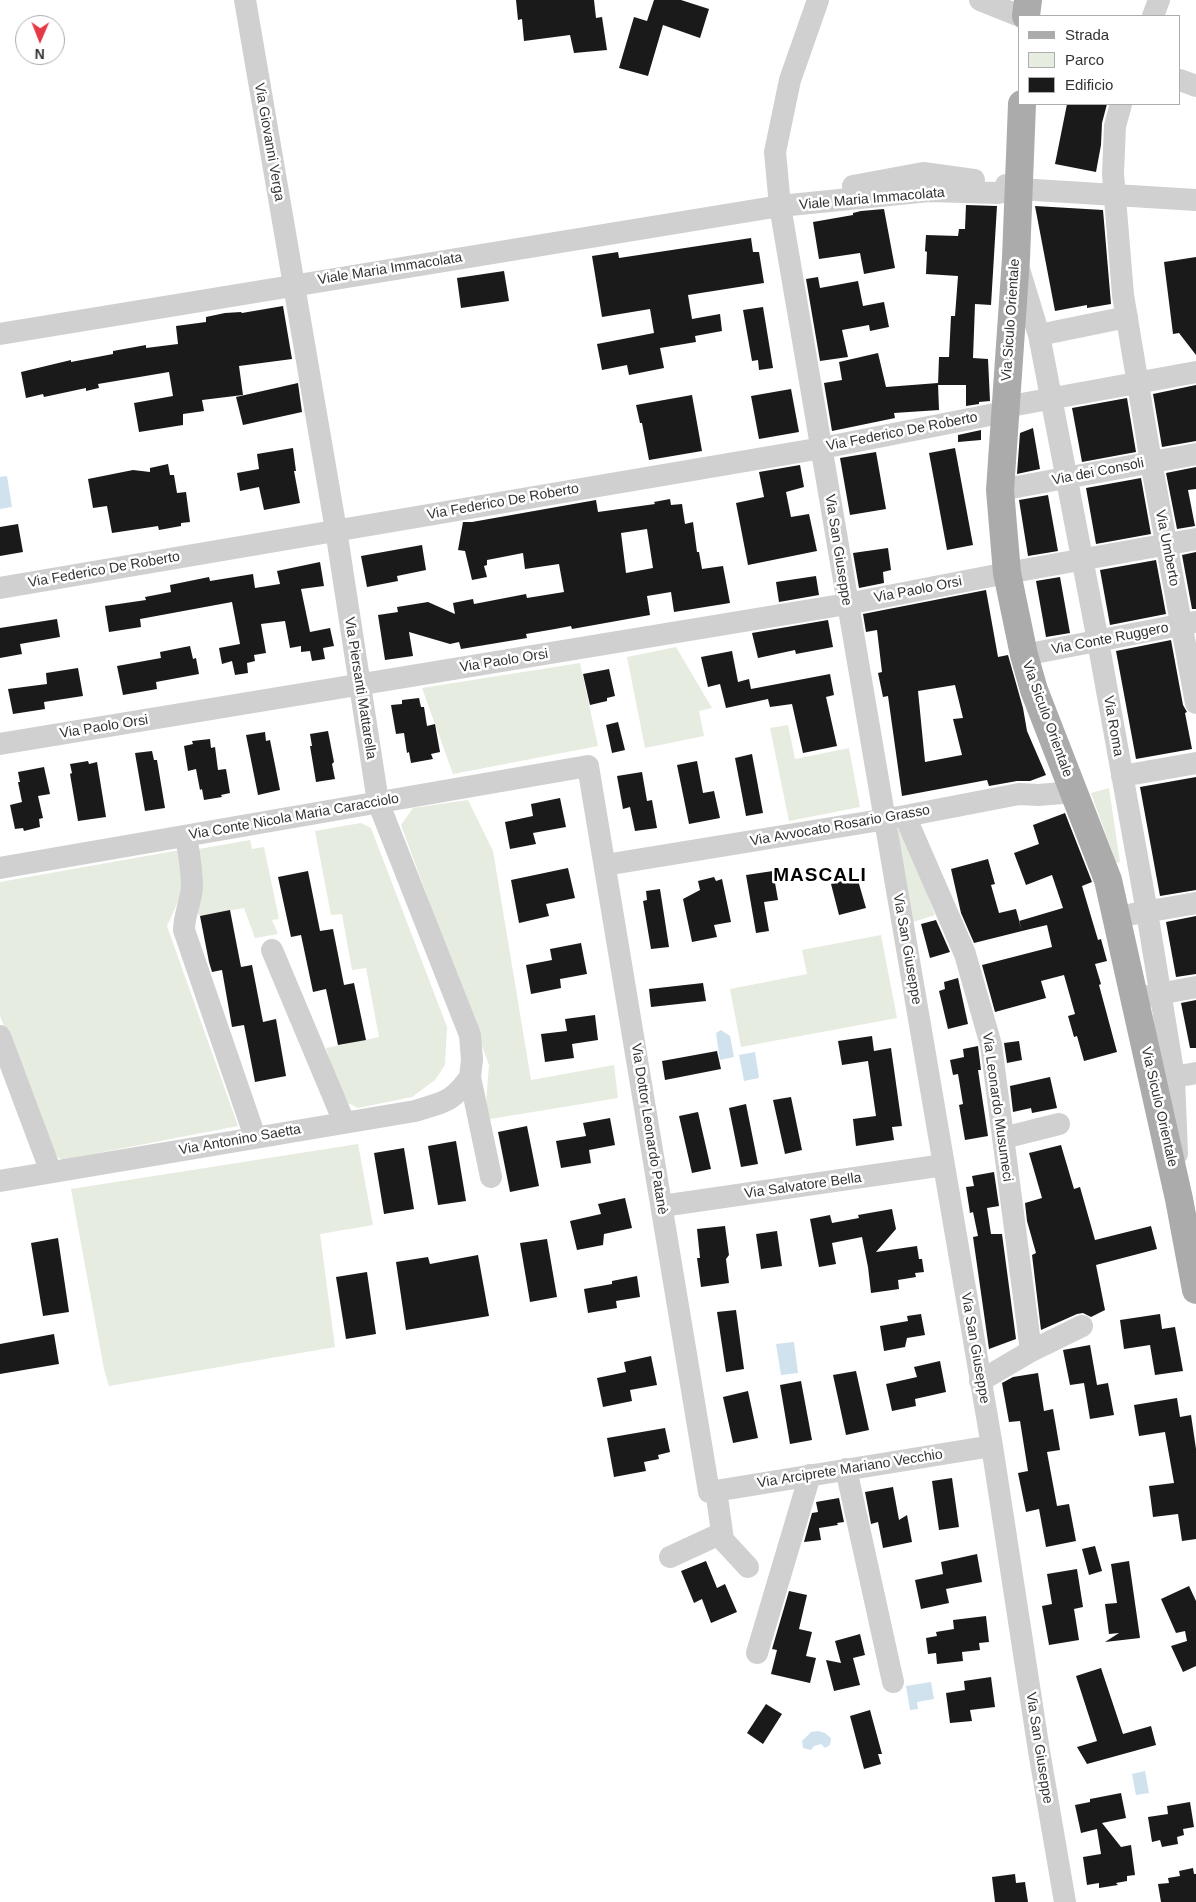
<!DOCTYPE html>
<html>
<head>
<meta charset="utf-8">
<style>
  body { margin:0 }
  #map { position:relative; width:1196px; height:1902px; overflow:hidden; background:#fff; font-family:Helvetica,sans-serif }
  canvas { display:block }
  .legend { position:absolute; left:1018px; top:15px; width:162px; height:90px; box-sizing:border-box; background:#fff; border:1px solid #adadad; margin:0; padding:6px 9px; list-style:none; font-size:15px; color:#333 }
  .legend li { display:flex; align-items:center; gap:10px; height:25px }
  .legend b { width:25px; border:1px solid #adadad }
  .north { position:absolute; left:15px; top:15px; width:50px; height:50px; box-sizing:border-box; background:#fff; border:1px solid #adadad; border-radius:50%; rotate:181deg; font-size:14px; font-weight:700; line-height:20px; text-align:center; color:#333 }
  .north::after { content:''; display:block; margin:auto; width:18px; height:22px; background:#e63946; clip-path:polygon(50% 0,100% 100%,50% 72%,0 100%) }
</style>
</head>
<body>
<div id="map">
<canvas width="1196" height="1902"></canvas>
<ul class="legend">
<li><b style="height:6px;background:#ababab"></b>Strada</li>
<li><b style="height:14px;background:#e6ecdf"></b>Parco</li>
<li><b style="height:14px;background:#1a1a1a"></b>Edificio</li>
</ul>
<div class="north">N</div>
</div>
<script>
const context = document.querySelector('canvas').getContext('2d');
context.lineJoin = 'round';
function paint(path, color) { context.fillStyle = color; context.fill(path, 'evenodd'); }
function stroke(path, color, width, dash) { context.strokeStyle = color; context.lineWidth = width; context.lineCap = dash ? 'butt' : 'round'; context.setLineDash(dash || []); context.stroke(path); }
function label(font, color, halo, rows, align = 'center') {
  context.font = font + ' Helvetica,sans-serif'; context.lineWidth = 5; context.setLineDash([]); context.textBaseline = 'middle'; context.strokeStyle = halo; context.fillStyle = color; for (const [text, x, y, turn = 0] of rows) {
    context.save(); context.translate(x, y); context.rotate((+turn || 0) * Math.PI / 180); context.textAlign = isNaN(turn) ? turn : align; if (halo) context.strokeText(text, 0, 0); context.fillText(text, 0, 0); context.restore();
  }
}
paint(new Path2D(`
  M676 647 712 708 699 711 704 736 645 748 627 657Z
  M580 663 598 746 453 774 422 688Z
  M788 725 795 759 849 748 860 807 789 821 770 728Z
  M1109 788 1120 862 1116 863 1091 793Z
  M468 800 493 851 531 1080 614 1065 618 1098 490 1119 486 1103 489 1065 401 825 413 808Z
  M361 823 371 828 447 1027 445 1065 435 1080 412 1097 358 1108 342 1100 326 1048 379 1037 366 968 352 970 342 914 331 915 315 831Z
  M902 828 935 915 913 922 894 832Z
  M250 840 252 849 264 847 279 919 272 920 278 934 255 938 244 908 200 916 197 913 193 850Z
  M180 850 182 893 167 926 238 1126 62 1160 54 1154 0 1016V882Z
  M881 935 897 1018 741 1047 730 989 807 974 802 950Z
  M358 1144 373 1225 320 1234 335 1347 109 1386 104 1369 71 1189Z`), '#e6ecdf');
paint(new Path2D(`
  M7 476 12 507 0 509V477Z
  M721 1030 730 1036 734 1057 720 1060 716 1033Z
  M755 1052 759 1078 744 1081 739 1055Z
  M794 1342 798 1373 781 1375 776 1344Z
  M931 1682 934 1699 917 1702 918 1709 910 1710 906 1686Z
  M818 1731 825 1733 831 1738 830 1745 825 1748 821 1744 814 1746 811 1750 803 1748 802 1741 811 1732Z
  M1145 1771 1149 1793 1136 1795 1132 1774Z`), '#cfe2ee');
paint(new Path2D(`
  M516 0H594L596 18 602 17 607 50 574 53 570 35 524 41 522 19 518 20Z
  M654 0H681L709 9 700 38 663 25 648 76 619 68 634 17 647 21Z
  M1067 104H1107L1102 123 1101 145 1096 172 1055 164Z
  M966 205 997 206 991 305 975 304 973 358 988 359 990 401 979 402V404L966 406V385H938L939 357H949L951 316H955L958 276 926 274 927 252 925 251 926 235 958 236 959 229H965Z
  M1035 206 1103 210 1111 304 1087 308V305L1055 311Z
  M884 209 895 268 864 274 860 253 819 259 813 222 853 215V213L861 211Z
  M751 238 753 252H759L764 283 688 295 692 319 720 314 722 331 695 336 696 342 660 348 664 368 629 375 627 365 602 370 597 344 654 333 650 309 602 317 592 256 618 252 619 258Z
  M1196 257V355L1179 333 1173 334 1164 262Z
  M504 271 509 301 461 308 457 278Z
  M818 277 820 288 858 281 863 306 884 302 889 327 870 331 869 325 842 330 848 357 820 361 806 279Z
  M283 306 292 359 239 366 243 395 202 400 204 411 183 414V425L139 432 134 403 173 396 169 372 98 384 99 388 86 391V388L44 397 43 394 26 398 21 372 71 360V362L113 354V351L146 345V348L178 344 176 326 206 322V317L225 313 241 312 242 313Z
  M763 307 773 368 759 370 758 360 752 361 743 310Z
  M878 353 886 387 938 383 939 410 894 413 895 418 832 431 824 383 842 380 839 362Z
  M298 383 302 412 243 425 236 397Z
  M1196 385V441L1162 447 1153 394Z
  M791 389 799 432 759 439 751 396Z
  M692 395 702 451 649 460 642 423H640L636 405Z
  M1127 398 1136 452 1082 462 1072 408Z
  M1033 428 1040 469 1017 474 1020 433Z
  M981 430V440L958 442V435Z
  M293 448 296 471H294L300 503 264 510 259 487 240 491 237 473 259 469 257 454Z
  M955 448 973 545 947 550 929 453Z
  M876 452 886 509 850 515 840 458Z
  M168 464 170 475H174L177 493 186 492 190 522 181 523V526L159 530 158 526 112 533 107 506 93 508 88 479 133 470 150 472V468Z
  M800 465 804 487 786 492 791 517 809 514 817 551 748 565 736 503 764 497 759 472Z
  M1196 467V489L1188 490 1195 526 1177 529 1166 473Z
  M1141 478 1151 534 1096 544 1086 488Z
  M1048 495 1058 551 1028 556 1019 500Z
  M670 499 671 505 682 504 685 524 693 522 697 552H699L702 569 723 566 730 603 674 612 671 592 647 596 650 615 572 629 571 626 555 629 526 634 527 638 461 649 459 642 450 644 409 632 413 656 385 660 378 615 398 612 397 607 428 602 455 614 453 603 473 599 474 604 526 594 527 598 564 592 559 564 525 569 523 553 487 560V565L484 566 487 577 472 580 465 551 458 550 463 522H472L596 500 598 512 655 504 654 502ZM647 529 653 568 626 573 621 533Z
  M18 524 23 552 0 556V527Z
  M422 545 426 570 397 576 398 581 367 587 361 556Z
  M888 548 891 570 883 572 884 583 859 588 853 553Z
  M1196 552V609H1192L1182 555Z
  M1156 560 1166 614 1110 625 1100 570Z
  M320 562 324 586 301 589 310 632 330 628 334 646 323 648 325 659 312 661 310 651 301 652V646L290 648 285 621 261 624 266 653 254 655 255 661 247 663 248 673 235 675 232 661 222 664 219 648 240 644 232 602 140 619 141 627 109 632 105 606 146 600 145 597 171 592 170 585 209 577 210 581 253 574 255 588 280 584 277 571Z
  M816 576 819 595 779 602 776 582Z
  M1060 577 1070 633 1046 637 1036 581Z
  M986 590 998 657 1008 655 1023 708 1027 731 1046 775 1030 781H1017L989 786 987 780 902 796 888 696 883 697 878 673 882 672 877 630 866 632 863 614ZM955 685 963 718 953 719 962 755 925 762 918 691Z
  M57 619 60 637 20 644 22 654 0 658V628Z
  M828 620 833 647 796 654 795 650 758 658 752 633Z
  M1171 640 1183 705 1187 712 1185 713 1192 749 1136 759 1116 651Z
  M190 646 193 659 196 658 199 674 156 682 157 689 123 695 117 666 161 658 160 652Z
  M732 651 738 682 749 679 751 689 830 674 834 695 826 697 837 746 803 753 792 704 770 707 768 699 726 708 720 684 708 687 701 657Z
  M78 668 83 696 44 702 45 709 13 714 8 689 47 684 46 673Z
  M609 669 615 696 607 698V701L590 705 583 674Z
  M419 698 421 707H424L427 726 435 724 440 752 431 754 433 759 411 763 409 752 407 753 404 733 396 734 391 705 402 704V700Z
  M618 722 625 750 612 753 606 725Z
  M328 731 334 762 332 764 335 779 316 782 310 746H312L310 734Z
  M265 732 266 741 270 740 280 790 258 795 246 735Z
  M210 739 211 748 215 747 218 770 226 769 230 793 221 795 222 797 204 800 202 789 200 790 196 769 188 771 184 746 193 744 192 741Z
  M152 751 154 760H157L165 808 145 811 135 753Z
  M752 754 763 813 746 816 735 758Z
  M88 761 89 764 97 762 106 817 78 821 70 774 72 773 70 764Z
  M697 761 703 793 714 791 720 818 689 824 677 765Z
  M44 767 50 794 38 796 43 818 39 819 40 827 24 831 23 828 15 829 10 805 22 802 18 782H20L18 772Z
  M642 772 647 801 652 800 657 828 635 831 630 807 623 809 617 776Z
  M1196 777V890L1160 896 1140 787Z
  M560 798 566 827 533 833 536 844 510 849 505 822 533 816 531 804Z
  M1065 813 1092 882 1082 886 1098 940 1101 939 1107 961 1095 964 1101 984 1099 985 1117 1052 1084 1061 1077 1036 1074 1037 1068 1016 1075 1014 1064 975 1041 981 1046 998 995 1012 982 965 1052 947 1047 925 1022 931 1019 921 1063 908 1052 875 1026 885 1014 853 1039 844 1033 825Z
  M988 859 995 884 991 885 999 913 1016 909 1022 931 974 943 961 913 951 869Z
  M568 868 575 898 546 904 549 916 519 923 511 880Z
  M308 871 320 931 333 929 344 985 354 983 366 1040 338 1045 326 989 313 992 301 935 291 937 278 877Z
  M773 871 778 900 764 902 769 931 756 933 746 875Z
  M714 877 716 881 722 879 731 922 714 925 717 937 692 942 683 899 700 890 698 881Z
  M857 877 866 908 839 915 831 884Z
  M660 889 669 947 651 949 643 901 647 900 646 891Z
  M230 910 241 967 252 965 263 1022 276 1019 286 1076 255 1082 244 1025 232 1027 222 970 212 972 209 962 200 916Z
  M1196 916V974L1176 977 1166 922Z
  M936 920 950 952 930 958 921 924Z
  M581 943 587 974 560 979 561 988 531 994 526 965 552 960 550 949Z
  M958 978 968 1024 948 1029 939 991 945 989 944 982Z
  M703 983 706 1001 651 1007 649 989Z
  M1196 1000V1048H1190L1181 1003Z
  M595 1015 598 1040 572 1044 574 1058 545 1062 541 1034 567 1031 565 1019Z
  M872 1036 874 1051 891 1048 902 1126 892 1127 894 1140 856 1146 853 1119 876 1116 868 1061 842 1065 838 1041Z
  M1019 1041 1022 1060 1007 1063 1004 1043Z
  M978 1046 981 1070H978L988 1136 965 1140 959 1105 963 1104 958 1074 953 1075 950 1060 964 1057 963 1049Z
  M717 1051 721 1069 665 1080 662 1061Z
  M1050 1077 1057 1108 1032 1113 1031 1108 1013 1112 1010 1086Z
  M791 1097 802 1150 785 1154 773 1100Z
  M746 1104 758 1164 741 1167 729 1108Z
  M698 1112 711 1169 692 1173 679 1116Z
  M610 1118 615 1145 589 1150 591 1163 561 1168 556 1141 586 1136 583 1123Z
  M527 1126 539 1186 510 1192 498 1132Z
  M456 1141 466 1201 438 1205 428 1146Z
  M1061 1145 1074 1189 1080 1187 1095 1240 1151 1226 1157 1249 1096 1265 1105 1310 1091 1317 1083 1313 1077 1314 1041 1330 1032 1255 1036 1253 1027 1221 1025 1203 1042 1198 1029 1153Z
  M404 1148 414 1209 384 1214 374 1153Z
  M994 1172 999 1206 987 1208 991 1234H1002L1016 1339 989 1349 973 1237 978 1236 973 1212 970 1213 966 1187 974 1186 972 1176Z
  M625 1198 632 1228 604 1234 603 1245 577 1250 570 1221 601 1214 598 1204Z
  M892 1209 896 1229 876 1252 917 1246 919 1259H922L924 1272 915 1273 916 1277 898 1280 899 1289 871 1293 868 1267 862 1237 832 1243 836 1264 819 1267 810 1219 830 1215 832 1223 859 1218 858 1215Z
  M725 1226 729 1255 726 1259 729 1283 701 1287 697 1258H700L697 1229Z
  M777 1231 782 1266 761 1269 756 1234Z
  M58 1238 69 1312 43 1316 31 1243Z
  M547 1239 557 1297 530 1302 520 1243Z
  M478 1255 489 1316 406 1330 396 1262 428 1257 430 1264Z
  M367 1272 376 1334 346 1339 336 1277Z
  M637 1276 640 1297 616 1301 617 1308 588 1313 584 1289 612 1284V1281Z
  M736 1310 744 1369 726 1372 717 1312Z
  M921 1314 925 1335 907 1338 905 1347 884 1351 880 1326 908 1321 907 1316Z
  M1160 1314 1162 1329 1175 1327 1183 1371 1155 1375 1150 1345 1124 1349 1120 1320Z
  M54 1334 59 1364 0 1374V1344Z
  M1090 1345 1097 1385 1108 1383 1114 1415 1090 1419 1084 1383 1070 1385 1063 1350Z
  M651 1356 657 1385 630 1390 632 1401 603 1407 597 1378 626 1372 624 1362Z
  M940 1361 946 1392 915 1399 916 1406 892 1411 886 1384 917 1377 914 1367Z
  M856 1371 869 1430 846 1435 833 1375Z
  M1038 1373 1044 1411 1053 1409 1060 1450 1047 1452 1057 1506 1069 1504 1076 1541 1046 1547 1039 1509 1026 1512 1018 1473 1028 1471 1020 1421 1009 1422 1002 1383 1013 1377Z
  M801 1381 812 1440 790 1444 780 1385Z
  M748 1391 758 1438 733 1443 723 1397Z
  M1177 1398 1180 1417 1191 1415 1196 1449V1539L1182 1541 1178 1514 1153 1517 1149 1486 1174 1483 1165 1432 1139 1436 1134 1405Z
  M665 1428 670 1452 658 1455 659 1459 644 1462 646 1471 614 1477 607 1438Z
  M952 1478 959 1527 939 1530 932 1481Z
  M893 1487 899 1520 907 1515 912 1542 883 1548 878 1522 871 1524 865 1492Z
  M839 1498 844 1522 837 1523 838 1525 819 1528 821 1540 804 1542 812 1513 818 1512 816 1502Z
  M1095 1546 1102 1571 1089 1575 1082 1549Z
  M977 1554 982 1582 946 1589 949 1603 921 1609 915 1580 943 1574 941 1562Z
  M706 1561 717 1588 725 1584 737 1612 711 1623 702 1599 694 1603 681 1571Z
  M1129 1561 1140 1638 1105 1642 1119 1633 1109 1634 1105 1604 1117 1603 1111 1564Z
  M1077 1569 1083 1607 1074 1609 1079 1640 1049 1645 1042 1606 1052 1604 1047 1574Z
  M1189 1586 1196 1601V1666L1183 1672 1171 1646 1187 1641 1185 1631 1176 1633 1161 1599Z
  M789 1591 807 1595 799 1629 812 1632 806 1656 816 1658 810 1683 771 1674 777 1650 772 1649Z
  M986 1616 989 1642 979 1643 980 1650 962 1652 963 1661 937 1664 936 1653 928 1654 926 1638 937 1636 936 1632 954 1629 953 1620Z
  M860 1634 865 1655 853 1658 860 1685 834 1691 826 1660 841 1663 835 1641Z
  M1101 1668 1123 1734 1151 1726 1156 1745 1087 1764 1077 1747 1097 1741 1076 1676Z
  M991 1677 995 1707 970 1710 972 1721 950 1723 946 1693 965 1690 964 1681Z
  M766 1704 782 1714 763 1744 747 1733Z
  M870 1710 882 1754H878L881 1764 864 1769 850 1716Z
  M1121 1793 1126 1818 1102 1823 1121 1847 1131 1845 1135 1875 1127 1876V1881L1116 1883 1118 1885 1099 1888V1883L1087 1885 1083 1857 1101 1854 1097 1829 1081 1833 1075 1805 1090 1802V1799Z
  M1190 1802 1194 1827 1183 1829 1184 1835 1177 1837 1178 1844 1162 1847 1160 1840 1152 1842 1148 1817 1168 1814 1167 1806Z
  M1193 1868 1194 1874H1196V1902H1161L1158 1884 1169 1883 1168 1878 1180 1876 1179 1871Z
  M1015 1874 1016 1883 1025 1882 1028 1902H995L992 1877Z`), '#1a1a1a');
stroke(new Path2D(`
  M245 0 336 530 378 802 470 1035 472 1060 470 1077 491 1177
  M818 0 790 80 775 152 780 206 992 1446 1039 1751 1065 1902
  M980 0 1020 16
  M1153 16 1159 0
  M1180 80 1196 86
  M1121 104 1115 126 1113 174 1123 295 1151 462 1196 703
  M1006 185 1019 189 1196 200
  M853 186 923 173 974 180
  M1018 266 1039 335 1098 641 1147 912 1174 1077 1177 1154
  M0 334 780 206 929 191 998 193 1019 189
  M1039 335 1127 317
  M1005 407 1196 372
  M1000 490 1196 454
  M0 588 822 448 1005 412
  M1024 655 1195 622
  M0 744 847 604 1007 573 1196 539
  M1122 776 1196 763
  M905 816 965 954 991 1045 1031 1351
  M186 836C189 853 192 870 192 887 191 902 184 915 184 930L255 1137
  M605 865 905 816 1019 794 1038 795 1074 792
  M0 868 588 766 709 1492 992 1446
  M1133 914 1196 903
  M272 950 344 1122
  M1148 996 1196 987
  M0 1036 51 1172
  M1174 1077 1196 1073
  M1003 1138 1059 1124
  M0 1181 415 1111C443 1102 452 1103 470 1077
  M662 1206 944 1165
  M980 1381 1031 1351 1082 1326
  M846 1469 893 1682
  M718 1504 723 1540 748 1567
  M670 1557 722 1533
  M757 1653 810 1475`), '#d0d0d0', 22);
stroke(new Path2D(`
  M1026 16 1028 0
  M1022 104 1016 258 1000 490 1007 573 1024 655 1034 690 1108 880 1179 1199 1196 1290`), '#ababab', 28);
label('14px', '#333', '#fff', [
  ["Via Giovanni Verga",269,142,80],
  ["Viale Maria Immacolata",872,199,-5],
  ["Viale Maria Immacolata",390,269,-9],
  ["Via Siculo Orientale",1011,320,-86],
  ["Via Federico De Roberto",902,432,-11],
  ["Via dei Consoli",1098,472,-11],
  ["Via Federico De Roberto",503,502,-10],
  ["Via Umberto",1167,548,79],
  ["Via San Giuseppe",838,550,81],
  ["Via Federico De Roberto",104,570,-10],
  ["Via Paolo Orsi",918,590,-11],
  ["Via Conte Ruggero",1110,639,-11],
  ["Via Paolo Orsi",504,661,-9],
  ["Via Piersanti Mattarella",360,688,81],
  ["Via Siculo Orientale",1047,719,70],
  ["Via Roma",1113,726,80],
  ["Via Paolo Orsi",104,727,-9],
  ["Via Conte Nicola Maria Caracciolo",294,817,-10],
  ["Via Avvocato Rosario Grasso",840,826,-10],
  ["Via San Giuseppe",907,949,80],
  ["Via Leonardo Musumeci",997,1107,82],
  ["Via Siculo Orientale",1159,1107,77],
  ["Via Dottor Leonardo Patanè",649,1129,81],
  ["Via Antonino Saetta",240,1140,-10],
  ["Via Salvatore Bella",803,1186,-8],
  ["Via San Giuseppe",975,1348,80],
  ["Via Arciprete Mariano Vecchio",850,1469,-9],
  ["Via San Giuseppe",1039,1748,81]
]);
context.letterSpacing = '1px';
label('bold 19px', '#000', '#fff', [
  ["MASCALI",820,876]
]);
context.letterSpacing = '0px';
</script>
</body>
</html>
